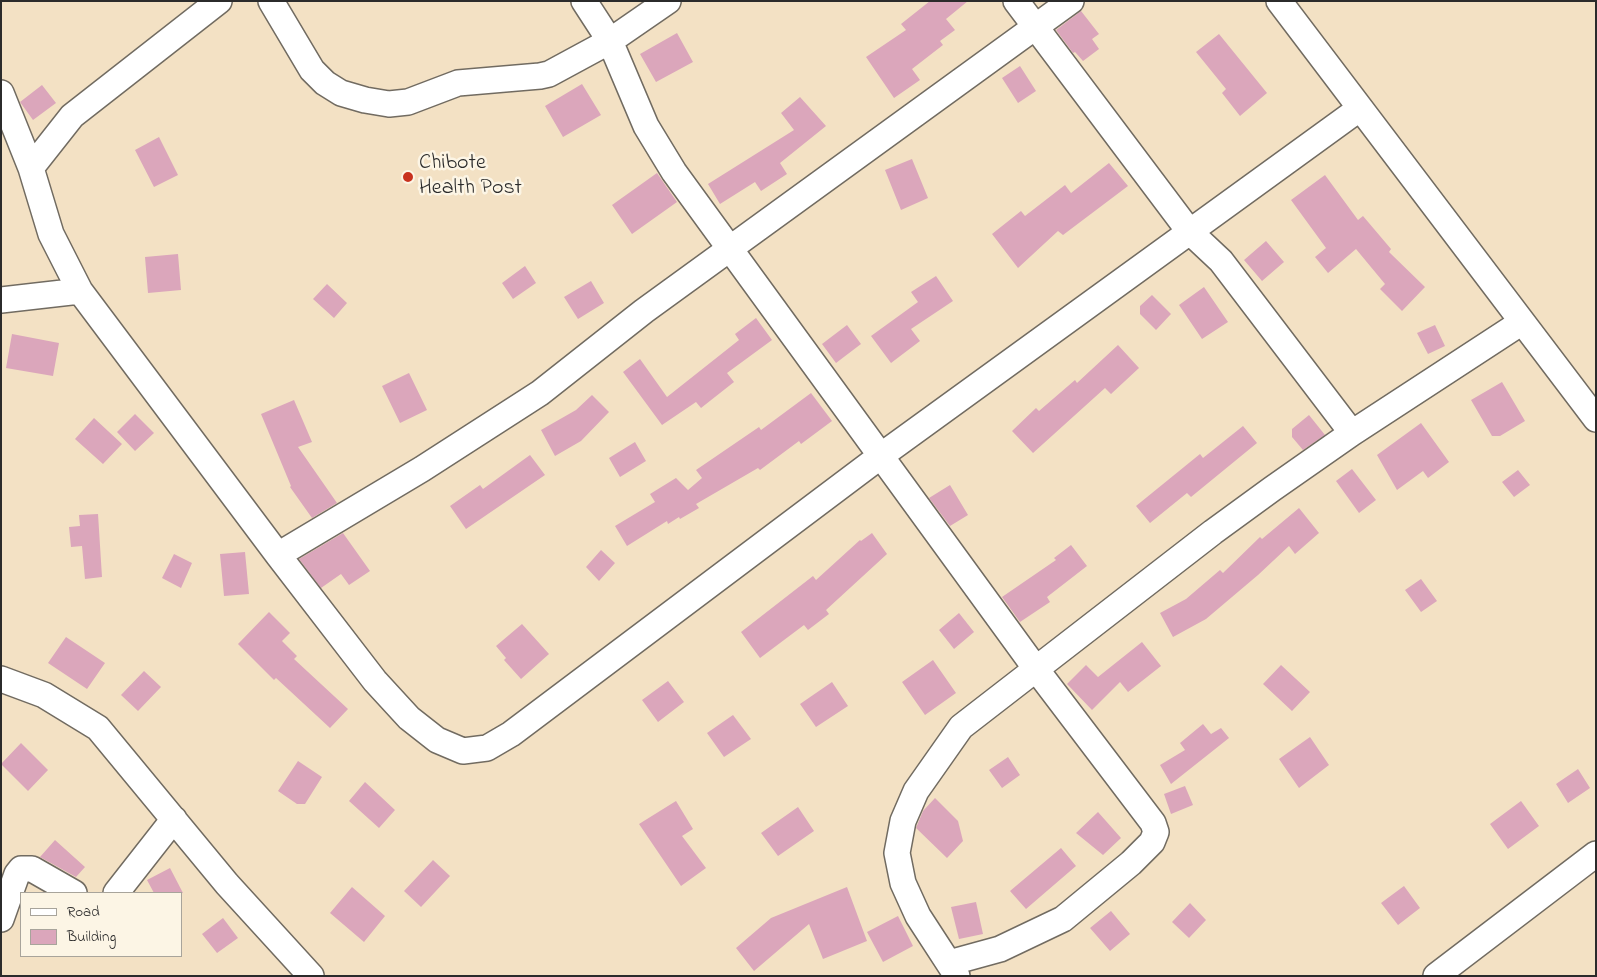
<!DOCTYPE html>
<html>
<head>
<meta charset="utf-8">
<style>
  body { margin:0 }
  #map { position:relative; width:1597px; height:977px; overflow:hidden; background:#f3e1c4; font-family:"Indie Flower",sans-serif }
  canvas { display:block }
  .frame { position:absolute; inset:0; border:2px solid #2b2b2b; pointer-events:none }
  .legend { position:absolute; left:20px; top:892px; width:162px; height:65px; box-sizing:border-box; background:#fcf5e5; border:1px solid #a8a49b; margin:0; padding:6px 9px; list-style:none; font-size:15px; color:#2b2b2b }
  .legend li { display:flex; align-items:center; gap:10px; height:25px }
  .legend b { width:25px; border:1px solid #a8a49b }
</style>
</head>
<body>
<div id="map">
<canvas width="1597" height="977"></canvas>
<div class="frame"></div>
<ul class="legend">
<li><b style="height:6px;background:#fff"></b>Road</li>
<li><b style="height:14px;background:#dba6bb"></b>Building</li>
</ul>
</div>
<script>
const context = document.querySelector('canvas').getContext('2d');
context.lineJoin = 'round';
function paint(path, color) { context.fillStyle = color; context.fill(path, 'evenodd'); }
function stroke(path, color, width, dash) { context.strokeStyle = color; context.lineWidth = width; context.lineCap = dash ? 'butt' : 'round'; context.setLineDash(dash || []); context.stroke(path); }
function label(font, color, halo, rows, align = 'center') {
  context.font = font + ' "Indie Flower",sans-serif'; context.lineWidth = 5; context.setLineDash([]); context.textBaseline = 'middle'; context.strokeStyle = halo; context.fillStyle = color; for (const [text, x, y, turn = 0] of rows) {
    context.save(); context.translate(x, y); context.rotate((+turn || 0) * Math.PI / 180); context.textAlign = isNaN(turn) ? turn : align; if (halo) context.strokeText(text, 0, 0); context.fillText(text, 0, 0); context.restore();
  }
}
paint(new Path2D(`
  M930 1H968L946 19 955 30 940 41 943 45 912 69 920 80 894 98 866 57 906 30 901 24Z
  M1081 11 1099 34 1092 39 1099 49 1083 61 1075 52 1073 53 1056 30Z
  M677 33 693 62 656 82 640 54Z
  M1219 34 1267 93 1240 116 1222 93 1226 89 1196 52Z
  M1020 66 1036 91 1018 103 1002 78Z
  M582 84 601 115 563 137 545 106Z
  M42 85 56 103 33 120 20 102Z
  M800 97 826 126 780 163 787 174 761 191 755 182 720 204 708 184 794 130 781 113Z
  M159 137 178 175 154 187 135 150Z
  M912 159 928 198 901 210 885 170Z
  M1109 163 1128 186 1063 235 1058 231 1018 268 992 234 1021 211 1025 216 1065 185 1071 193Z
  M657 173 677 202 632 234 612 205Z
  M1325 175 1358 220 1363 216 1391 249 1389 252 1425 287 1402 311 1380 289 1385 284 1356 249 1328 273 1315 257 1326 248 1291 200Z
  M1266 241 1284 262 1262 281 1244 260Z
  M178 254 181 290 148 293 145 257Z
  M525 266 536 283 513 299 502 283Z
  M936 276 953 301 911 329 920 341 891 363 871 336 918 302 911 292Z
  M591 281 604 303 578 319 564 297Z
  M327 284 347 303 334 318 313 299Z
  M1204 287 1228 322 1202 339 1179 305Z
  M1152 295 1171 314 1156 330 1140 314V306Z
  M756 318 772 340 727 373 734 382 701 408 696 402 662 425 623 372 640 359 667 397 739 340 735 334Z
  M847 325 861 344 836 363 822 344Z
  M1435 325 1445 346 1428 354 1417 333Z
  M12 334 59 343 53 376 6 368Z
  M1118 345 1139 368 1111 394 1105 388 1033 453 1012 431 1036 408 1039 411 1075 380 1077 383Z
  M409 373 427 410 400 423 382 386Z
  M1502 382 1525 421 1500 436H1492L1471 400Z
  M811 393 832 421 801 444 799 441 760 470 758 468 696 504 699 508 680 519 679 517 668 524 667 521 627 546 615 526 655 502 650 494 676 478 688 490 702 478 696 470 759 427 761 430Z
  M592 395 609 412 581 441 555 456 541 430 576 410Z
  M294 400 312 442 298 447 337 503 312 518 290 487 291 486 261 414Z
  M135 414 154 433 135 451 117 432Z
  M1309 415 1325 435 1303 450 1292 437V429Z
  M94 418 122 444 103 464 75 439Z
  M1421 423 1449 462 1428 478 1423 471 1397 490 1377 455Z
  M1243 426 1257 443 1191 497 1187 493 1150 523 1136 506 1200 454 1203 458Z
  M635 442 646 461 620 477 609 458Z
  M530 455 545 475 466 529 450 506 480 485 483 489Z
  M1352 469 1376 500 1359 513 1336 481Z
  M1518 470 1530 485 1514 497 1502 482Z
  M950 485 968 515 950 526 929 498Z
  M1299 508 1319 533 1295 554 1289 546 1258 575 1206 619 1173 637 1160 613 1186 599 1220 570 1223 573 1260 537 1262 539Z
  M98 514 102 577 85 579 82 546 71 547 69 527 80 526 79 515Z
  M343 533 370 571 349 585 341 574 321 588 299 559Z
  M872 533 887 554 826 610 829 614 808 630 804 625 760 658 741 632 813 576 816 580 860 540 861 541Z
  M1071 545 1087 566 1047 597 1050 602 1020 622 1002 597 1056 560 1054 558Z
  M601 550 615 563 599 581 586 567Z
  M245 552 249 594 224 596 220 554Z
  M174 554 192 563 181 588 162 578Z
  M1421 579 1437 601 1421 612 1405 590Z
  M269 612 290 633 282 641 297 656 294 659 348 709 330 728 276 678 274 680 238 644Z
  M959 613 974 632 954 649 939 630Z
  M522 624 549 654 521 679 504 660 506 658 496 646Z
  M66 637 105 663 87 689 48 663Z
  M1142 642 1161 666 1128 692 1120 682 1092 710 1067 684 1086 665 1098 677Z
  M933 660 956 693 925 715 902 682Z
  M1281 665 1310 692 1292 711 1263 684Z
  M144 671 161 687 138 711 121 695Z
  M668 681 684 702 658 722 642 700Z
  M832 682 848 706 816 727 800 704Z
  M733 715 751 739 724 757 707 733Z
  M1203 724 1211 734 1221 728 1229 738 1171 784 1160 765 1185 750 1180 743Z
  M1310 737 1329 765 1299 788 1279 759Z
  M21 743 48 770 28 791 1 764Z
  M1008 757 1020 775 1002 788 989 770Z
  M298 761 322 777 305 804H297L278 791Z
  M1578 769 1590 788 1568 803 1556 784Z
  M365 782 395 810 379 828 349 801Z
  M1185 786 1193 805 1171 814 1164 794Z
  M935 798 958 821 963 841 947 858 916 828 923 811Z
  M676 801 693 829 682 836 706 868 681 886 639 824Z
  M1521 801 1539 826 1508 849 1490 824Z
  M798 807 814 831 778 856 761 833Z
  M1098 812 1121 838 1103 855 1076 833Z
  M55 840 85 867 76 877 40 857Z
  M1061 848 1076 866 1026 909 1010 891Z
  M433 860 450 876 421 907 404 891Z
  M170 868 183 893H154L147 880Z
  M1404 886 1420 908 1398 925 1381 903Z
  M352 887 385 916 364 942 330 913Z
  M847 887 867 941 823 959 809 924 754 971 736 948 771 918Z
  M976 902 983 934 959 939 951 907Z
  M1190 903 1206 920 1189 938 1172 922Z
  M1111 911 1130 934 1110 951 1090 928Z
  M898 916 913 946 883 962 867 932Z
  M223 918 238 938 217 953 202 934Z`), '#dba6bb');
const minor = new Path2D(`
  M271 1 312 70 325 83 341 93 365 100 389 104 408 102 458 83 540 76 549 74 610 41 668 1
  M584 1 610 41 646 126 674 172 1036 669 1153 823 1156 832 1152 842 1131 863 1063 919 1000 949 949 963
  M1016 1 1189 231 1221 261 1352 433
  M1279 1 1596 419
  M1 93 31 168 51 234 80 291 278 555 375 681 409 718 437 740 463 751 487 748 511 734 882 455 1359 109
  M31 168 72 116 219 1
  M1 300 80 291
  M278 555 422 469 540 393 644 311 1071 1
  M1 679 44 695 98 728 227 884 311 976
  M116 893 174 819
  M1 919 17 874 21 869H32L74 893
  M957 976 918 916 903 883 897 853 903 821 916 791 961 727 1213 532 1272 489 1352 433 1522 322
  M1436 976 1596 854`);
stroke(minor, '#716b61', 28);
stroke(minor, '#fff', 25);
for (const [x, y, r, color] of [
  [408,177,6,"#c8321e"]
]) { const dot = new Path2D(); dot.arc(x, y, r, 0, 2 * Math.PI); context.fillStyle = color; context.fill(dot); stroke(dot, '#fcf5e5', 2); }
label('22px', '#2b2b2b', '#fcf5e5', [
  ["Chibote",419,164],
  ["Health Post",419,189]
], 'left');
</script>
</body>
</html>
